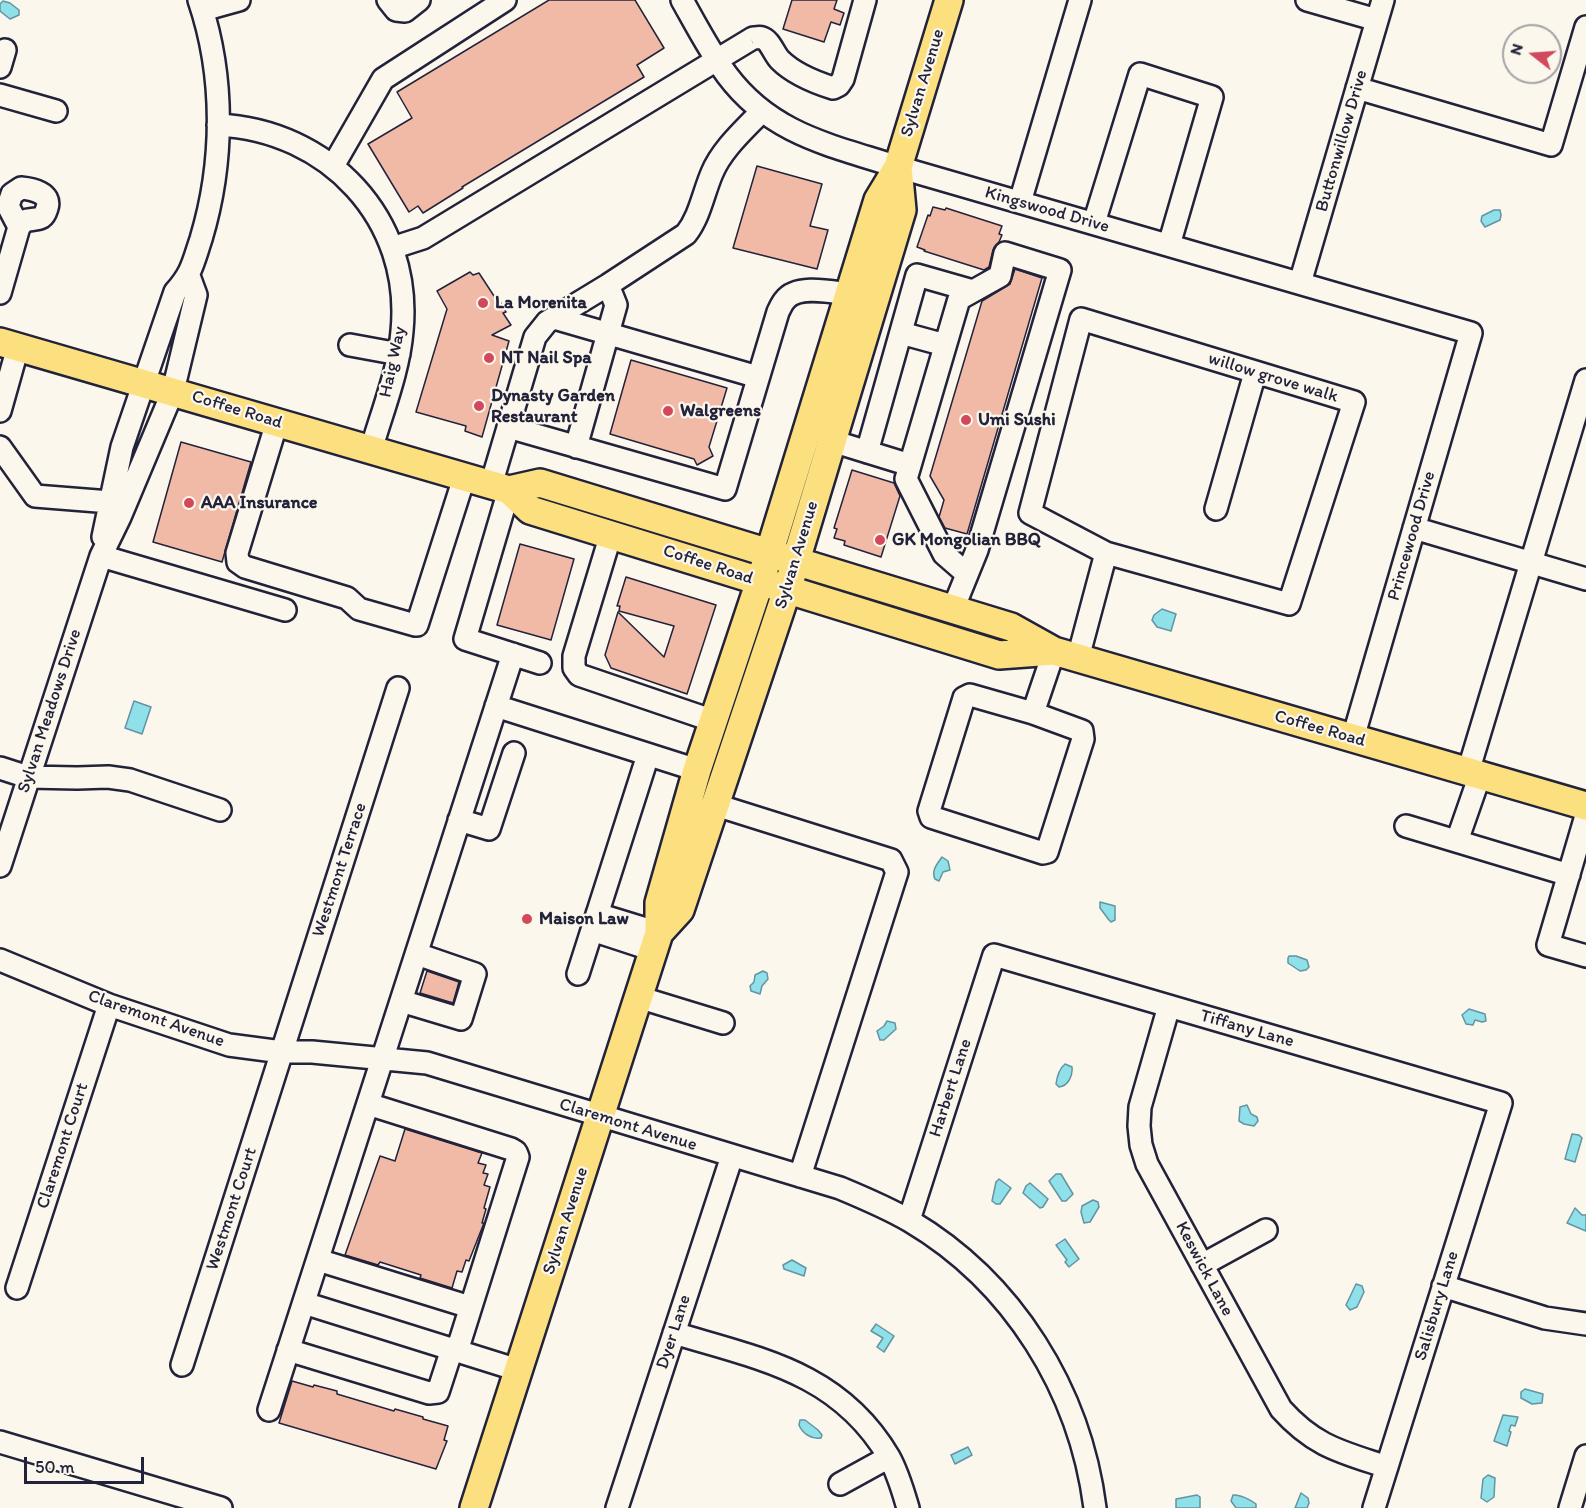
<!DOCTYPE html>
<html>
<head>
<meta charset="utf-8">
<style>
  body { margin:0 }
  #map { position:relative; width:1586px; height:1508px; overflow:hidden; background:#fbf7ec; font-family:Itim,sans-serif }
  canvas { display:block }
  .north { position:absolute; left:1502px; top:24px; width:60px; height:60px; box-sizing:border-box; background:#fbf7ec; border:2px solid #a4a2a5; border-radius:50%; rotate:287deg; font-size:16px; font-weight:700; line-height:24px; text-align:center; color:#22223b }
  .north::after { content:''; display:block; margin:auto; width:21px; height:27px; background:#d1495b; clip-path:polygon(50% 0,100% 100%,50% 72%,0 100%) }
  .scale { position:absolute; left:24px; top:1457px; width:120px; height:27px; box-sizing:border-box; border:3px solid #22223b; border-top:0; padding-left:8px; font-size:18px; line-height:21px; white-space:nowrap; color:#22223b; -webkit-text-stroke:4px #fbf7ec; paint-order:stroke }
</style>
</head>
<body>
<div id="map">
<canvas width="1586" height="1508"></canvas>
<div class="north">N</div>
<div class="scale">50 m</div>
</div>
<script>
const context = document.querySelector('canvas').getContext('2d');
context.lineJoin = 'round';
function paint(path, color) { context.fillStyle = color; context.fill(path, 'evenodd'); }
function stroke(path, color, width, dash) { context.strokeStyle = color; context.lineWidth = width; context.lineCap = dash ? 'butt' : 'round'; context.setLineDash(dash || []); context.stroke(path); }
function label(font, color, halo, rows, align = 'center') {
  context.font = font + ' Itim,sans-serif'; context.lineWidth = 4.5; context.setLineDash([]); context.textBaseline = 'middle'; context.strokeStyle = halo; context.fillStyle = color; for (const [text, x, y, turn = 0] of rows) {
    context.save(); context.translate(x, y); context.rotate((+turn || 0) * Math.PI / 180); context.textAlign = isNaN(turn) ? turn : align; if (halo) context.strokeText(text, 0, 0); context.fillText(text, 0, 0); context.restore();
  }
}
const water = new Path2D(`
  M3 1 10 3 19 10V15L10 19 0 11V4Z
  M1494 210H1500L1501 215 1500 220 1485 227 1481 221 1482 216Z
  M1162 609 1176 614 1171 631 1157 627 1152 620 1154 615Z
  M134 701 151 707 142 734 125 728Z
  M942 857 948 861 950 870 943 872 939 881 935 879C931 871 937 864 942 857Z
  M1100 902 1115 906V920L1111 922 1109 920 1100 908Z
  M1289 956H1296L1307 960 1309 967 1306 970 1300 971 1288 963V958Z
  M763 971 767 973 768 979 762 986 760 994 751 991 750 986 754 982 755 975Z
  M1469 1009 1485 1014 1486 1021 1482 1022 1475 1020 1473 1025 1466 1024 1462 1015Z
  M887 1021 895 1023 896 1029 884 1040H880L877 1031 884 1026Z
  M1065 1064 1072 1067C1073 1076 1068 1086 1059 1087L1056 1084C1057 1076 1059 1069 1065 1064Z
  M1247 1105 1251 1114 1257 1117 1258 1121 1254 1126 1244 1124 1239 1121 1240 1107Z
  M1572 1134 1579 1135 1582 1138 1575 1162 1565 1159Z
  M1056 1174H1061L1073 1194 1066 1201H1062L1049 1181Z
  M999 1179 1011 1188 1000 1204H996L992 1201 996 1182Z
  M1030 1183 1048 1199 1043 1207 1040 1208 1023 1193 1026 1186Z
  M1093 1200 1098 1202 1099 1207 1090 1222 1084 1223 1081 1212 1082 1206Z
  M1575 1208 1582 1215H1586V1231L1567 1223Z
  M1065 1239 1079 1259 1069 1267 1065 1262 1067 1260 1056 1245Z
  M792 1260 806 1268 804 1276 784 1269 783 1265Z
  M1356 1284 1362 1286 1364 1292 1357 1307 1350 1310 1346 1305Z
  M876 1324 894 1336 884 1352 877 1347 883 1338 871 1331Z
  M1525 1389 1543 1394 1542 1403 1532 1404 1521 1398V1392Z
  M1503 1415 1518 1417 1515 1426 1511 1425 1509 1431 1511 1432 1507 1446 1494 1441Z
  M800 1420H805L818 1430 822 1435 821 1438C812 1440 802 1433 799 1425Z
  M968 1447 972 1455 955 1464 951 1455Z
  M1488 1475 1495 1478 1494 1497 1487 1502 1481 1498 1483 1479Z
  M1301 1493 1308 1498 1309 1503 1307 1508H1295Z
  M1197 1495 1200 1497V1508H1176V1499Z
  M1233 1495C1239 1494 1251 1500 1256 1504V1508H1236L1231 1501Z`);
paint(water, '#8fe0e8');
stroke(water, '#6394a3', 1.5);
const building = new Path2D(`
  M549 0H635L664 48 637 65 644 77 462 187 463 188 423 213 418 206 409 212 368 144 412 118 397 92Z
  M792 0H837L834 9 844 13 840 25 831 22 824 42 783 29Z
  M757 166 822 184 810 226 828 230 817 269 733 248Z
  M933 207 945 210 946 208 1002 226 999 234 1002 235 999 242 993 250 989 267 984 270 924 251 925 250 917 247 928 215 930 216Z
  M1015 269 1042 278 967 534 945 528 939 517 944 500 930 476 982 301 1010 284Z
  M470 272 473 275 479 273 494 296 496 295 506 312 503 313 511 325 492 335 509 341 482 437 465 431 466 426 416 412 447 309 437 291Z
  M631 360 727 388 709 447 713 456 697 465 694 459 610 434Z
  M181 442 251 462 222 562 153 542Z
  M852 470 894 483 900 496 881 557 844 545 845 541 834 538 837 529 834 528Z
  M520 544 574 559 551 640 497 625Z
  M626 577 716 605 687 694 611 668 605 655 618 612 664 657 674 626 619 611 620 606H617Z
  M427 971 459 982 453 1003 420 993Z
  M405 1129 482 1153 478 1163 486 1165 483 1173 488 1174 484 1185 490 1187 484 1208 486 1209 482 1223H484L469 1261 466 1260 462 1272 457 1271 452 1288 420 1278 421 1275 380 1262 378 1265 345 1255 380 1156 395 1161Z
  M292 1381 313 1387 314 1385 337 1391V1394L394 1411 395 1409 423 1417V1419L448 1426 444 1440 447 1441 436 1469 279 1423Z`);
paint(building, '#f1baa6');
stroke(building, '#22223b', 1.5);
const minor = new Path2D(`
  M388 0 396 10 405 11 419 0
  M682 0C696 25 710 52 727 75 772 135 831 145 898 167L1471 333 1353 738
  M1307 0 1377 20
  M203 10 239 0
  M0 67 5 50
  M1357 88 1551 145 1586 27
  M0 95 56 111
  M218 125C328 130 413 219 402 331 399 370 382 412 371 450
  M333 166 383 79 505 0
  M1020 202 1080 0
  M1094 223 1140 74 1212 97 1169 245
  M392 248 423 238 753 38C754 38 762 37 762 38 770 40 774 54 780 60 794 74 814 82 833 88L839 85 843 79 865 0
  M1300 283 1383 0
  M0 293 19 227 24 221C30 219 37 220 42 217 45 215 46 211 47 208 52 193 32 189 21 188L12 194 8 206 19 227
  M554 318 758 377
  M901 333 945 345
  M350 345 399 354
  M0 411 18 347
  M277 422 237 553 238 562 245 567 347 598 359 609 415 625H417L464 478
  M508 427 725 489 778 312C780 308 782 303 785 300 797 284 832 292 849 294
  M832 441 910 465
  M0 447 35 496 110 502
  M576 447 616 305 608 285
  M867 452 917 275 973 291
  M491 485 535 337 547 322 608 285 686 234C700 216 703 194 712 173 722 149 744 130 762 111
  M509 490 465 639 540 663
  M1216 509 1255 373
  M1414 528 1586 579
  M611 534 574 656V668L579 675 714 721
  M103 537 122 447 175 292C192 273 193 263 201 239 224 163 225 76 199 0
  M101 556 285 610
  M953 609 977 550 1060 270 1005 253 1000 276 959 299 906 479 944 554 967 574
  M1078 658 1106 553 1289 604 1354 402 1081 319 1030 513 1106 553
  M970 695 1033 713 1082 731 1083 739 1047 852 1043 853 931 817 929 811 964 698Z
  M496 706 697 770
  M1033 713 1054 651
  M0 768 28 777 77 778 108 777 130 780 220 810
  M1468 772 1586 380
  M716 805 891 860 897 872 800 1176
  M1586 816 1548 945 1586 956
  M459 820 489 829 514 753
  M1406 826 1569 875
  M1457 841 1480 775
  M0 866 101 556 120 517 173 391 196 295 189 276
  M597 914 659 933
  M592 930 653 950
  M0 960 109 1005 229 1045 282 1052H312L427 1063 840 1188C864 1198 888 1208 910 1221 1013 1282 1080 1390 1095 1508
  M578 974 648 755
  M638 997 723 1023
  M401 1001 461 1019 475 974 417 954
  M1169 1006 1140 1107 1139 1126 1141 1145 1147 1164 1281 1409C1315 1447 1342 1452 1387 1467
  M368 1104 511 1149 516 1152 518 1157 457 1351
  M909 1220 994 955 1501 1103 1374 1508
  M318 1260 470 1307
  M1202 1265 1266 1230
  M1443 1286 1545 1318 1586 1324
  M17 1288 109 1005
  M304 1303 518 1370
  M674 1333C760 1359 839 1372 889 1457 898 1473 903 1491 908 1508
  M288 1350 429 1393 438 1392 452 1349
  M182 1365 398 688
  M269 1410 513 654
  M0 1442 221 1508
  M840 1484 889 1457
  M617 1508 732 1156
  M1570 1508 1586 1456`);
const major = new Path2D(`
  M0 342 509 490 540 483 1011 627 1054 651 1586 806
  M509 490 530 510 999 655 1054 651
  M659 933 680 910 787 590 902 210 898 167
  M474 1508 659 933V903L697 770 769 554 878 200 898 167 949 0`);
stroke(minor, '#22223b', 26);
stroke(major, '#22223b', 32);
stroke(minor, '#fbf7ec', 21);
stroke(major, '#fce080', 27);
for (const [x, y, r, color] of [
  [483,303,6,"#d1495b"],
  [489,358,6,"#d1495b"],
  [479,406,6,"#d1495b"],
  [668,411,6,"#d1495b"],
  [966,420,6,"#d1495b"],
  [189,503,6,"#d1495b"],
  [880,540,6,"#d1495b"],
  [527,919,6,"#d1495b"]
]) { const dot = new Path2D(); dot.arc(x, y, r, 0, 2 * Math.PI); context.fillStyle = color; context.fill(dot); stroke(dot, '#fbf7ec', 2); }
label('18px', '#22223b', '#fbf7ec', [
  ["Sylvan Avenue",923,83,-73],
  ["Buttonwillow Drive",1342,141,-74],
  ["Kingswood Drive",1047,210,16],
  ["Haig Way",393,362,-78],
  ["willow grove walk",1273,378,17],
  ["Coffee Road",237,410,17],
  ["Princewood Drive",1412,536,-74],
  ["Sylvan Avenue",797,555,-73],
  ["Coffee Road",708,565,18],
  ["Sylvan Meadows Drive",50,711,-72],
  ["Coffee Road",1320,729,16],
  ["Westmont Terrace",340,870,-72],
  ["Claremont Avenue",156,1019,19],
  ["Tiffany Lane",1247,1029,16],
  ["Harbert Lane",951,1088,-72],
  ["Claremont Avenue",628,1125,17],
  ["Claremont Court",63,1146,-72],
  ["Westmont Court",232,1209,-72],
  ["Sylvan Avenue",566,1221,-72],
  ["Keswick Lane",1204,1269,62],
  ["Salisbury Lane",1437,1306,-73],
  ["Dyer Lane",674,1332,-72]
]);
label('bold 18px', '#22223b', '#fbf7ec', [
  ["La Morenita",495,303],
  ["NT Nail Spa",501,358],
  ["Dynasty Garden",491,396],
  ["Restaurant",491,417],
  ["Walgreens",680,411],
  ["Umi Sushi",978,420],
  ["AAA Insurance",201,503],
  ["GK Mongolian BBQ",892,540],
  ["Maison Law",539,919]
], 'left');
</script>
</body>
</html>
